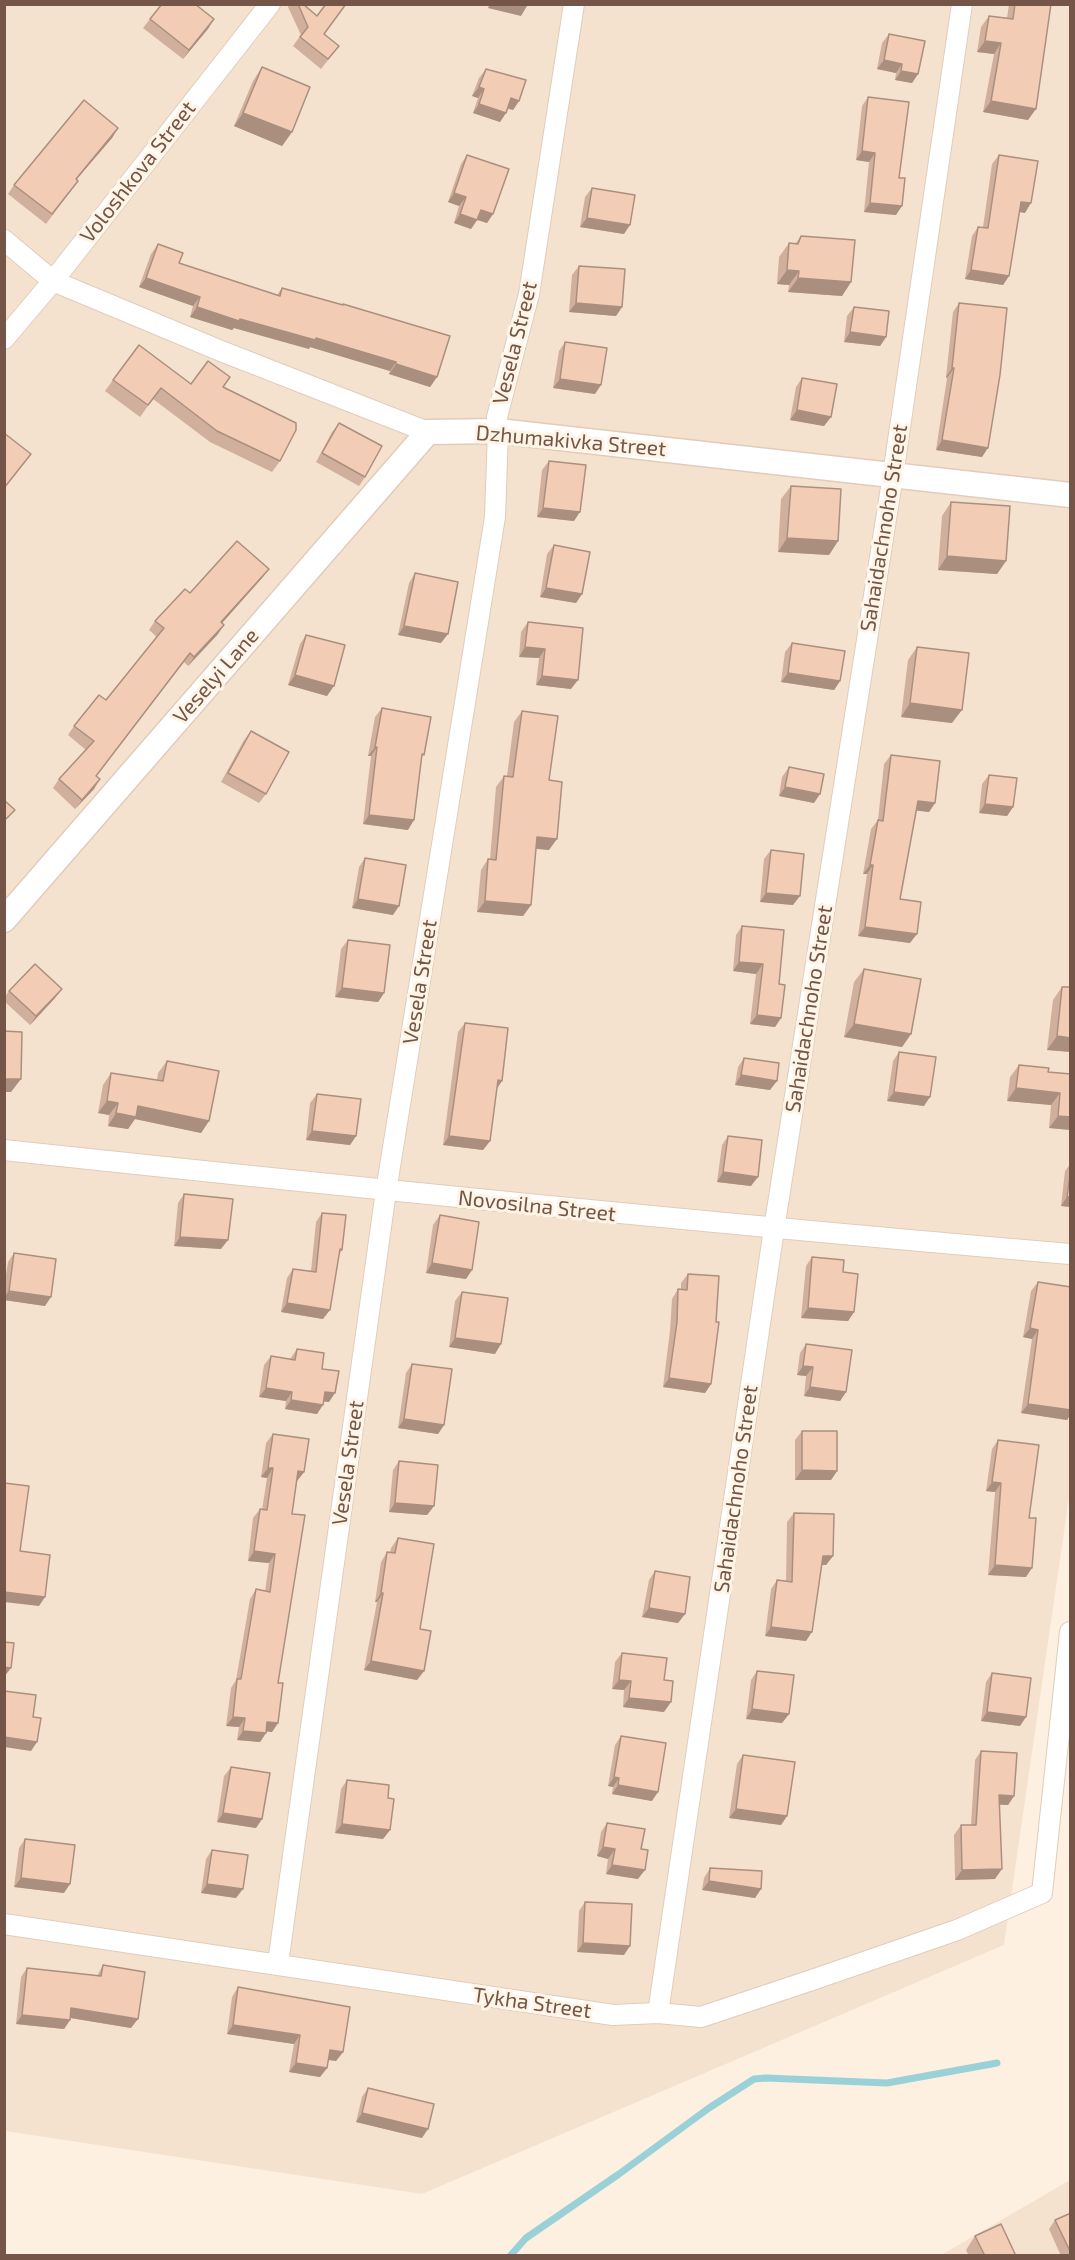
<!DOCTYPE html>
<html>
<head>
<meta charset="utf-8">
<style>
  body { margin:0 }
  #map { position:relative; width:1075px; height:2260px; overflow:hidden; background:#fdf0e0; font-family:"Exo 2",sans-serif }
  canvas { display:block }
  .frame { position:absolute; inset:0; border:6px solid #745547; pointer-events:none }
</style>
</head>
<body>
<div id="map">
<canvas width="1075" height="2260"></canvas>
<div class="frame"></div>
</div>
<script>
const context = document.querySelector('canvas').getContext('2d');
context.lineJoin = 'round';
function paint(path, color) { context.fillStyle = color; context.fill(path, 'evenodd'); }
function stroke(path, color, width, dash) { context.strokeStyle = color; context.lineWidth = width; context.lineCap = dash ? 'butt' : 'round'; context.setLineDash(dash || []); context.stroke(path); }
function label(font, color, halo, rows, align = 'center') {
  context.font = font + ' "Exo 2",sans-serif'; context.lineWidth = 6; context.setLineDash([]); context.textBaseline = 'middle'; context.strokeStyle = halo; context.fillStyle = color; for (const [text, x, y, turn = 0] of rows) {
    context.save(); context.translate(x, y); context.rotate((+turn || 0) * Math.PI / 180); context.textAlign = isNaN(turn) ? turn : align; if (halo) context.strokeText(text, 0, 0); context.fillText(text, 0, 0); context.restore();
  }
}
paint(new Path2D(`
  M4 5H1070V1491L1004 1945 422 2194 5 2131Z
  M1070 2180V2255H941Z`), '#f5e2ce');
stroke(new Path2D(`
  M510 2256 526 2238 619 2174 709 2108 754 2079 766 2078 887 2083 997 2063`), '#9ad1d9', 7);
const minor = new Path2D(`
  M4 240 53 281 221 351 428 432
  M4 339 53 281 270 4
  M4 1150C360 1188 715 1224 1070 1254
  M4 1924 613 2015 658 2013 701 2017 812 1980 957 1930 1042 1893 1070 1632
  M278 1963 386 1191 495 517 498 431 497 417 529 294 574 4
  M658 2013 774 1229 893 475 962 4`);
const tertiary = new Path2D(`
  M4 920 428 432 498 431 1070 495`);
stroke(minor, '#e1ccbc', 22);
stroke(tertiary, '#e1ccbc', 27);
stroke(minor, '#fff', 20);
stroke(tertiary, '#fff', 24);
paint(new Path2D(`
  M289 4H303L324 34 332 55 321 69 293 46 301 35 288 7Z
  M1009 4H1051L1028 120 983 112 994 54 977 52 981 27 989 16 1007 18Z
  M150 19H214L183 59 143 28Z
  M889 34 918 74 912 83 895 80 896 73 877 69 882 43Z
  M262 67 292 132 282 146 234 126 253 81Z
  M486 69 519 101 513 110 508 109 500 122 473 113 478 98 472 96 479 78Z
  M868 97 899 178 896 215 864 212 869 162 856 160 862 106Z
  M118 128 112 138 76 180 78 181 46 224 8 194 14 185Z
  M467 155 493 214 487 223 477 220 471 229 454 223 459 206 448 202 461 164Z
  M999 155 1025 213 1019 212 1009 276 1003 285 965 279 972 236 978 227H983L992 164Z
  M592 188 624 234 580 227 585 197Z
  M801 236 851 282 842 296 788 292 789 285 777 284 779 257 789 243 795 244Z
  M158 244 179 263 277 295 282 288 437 377 430 387 389 374 390 371 310 347 309 349 234 328 232 330 190 317 193 306 139 287 151 254Z
  M579 266 622 307 616 316 569 312 572 275Z
  M959 303 982 457 936 450 947 378 946 377 953 312Z
  M854 307 886 337 880 346 844 342 847 316Z
  M565 342 595 394 553 388 559 351Z
  M802 378 831 417 824 426 790 420 796 387Z
  M113 380 191 384 223 387 280 461 272 472 210 442 153 399 140 417 105 391Z
  M339 423 365 477 359 486 316 462 332 432Z
  M549 461 574 521 537 517 542 470Z
  M791 486 838 541 829 555 778 552 781 499Z
  M951 502 1006 561 997 574 938 570 942 516Z
  M554 545 582 594 576 603 540 597 547 554Z
  M415 573 441 643 398 635 409 583Z
  M262 578 222 623 218 634 188 666 184 662 96 776 94 789 75 809 53 788 59 779 86 750 68 735 74 726 106 700 157 637 149 630 155 621 190 593Z
  M528 622 571 689 536 685 539 658 519 657 521 632Z
  M306 635 327 696 288 685 300 644Z
  M792 643 840 681 834 690 781 682 785 652Z
  M917 647 952 723 901 717 908 660Z
  M382 708 421 759 408 830 363 824 371 756H368L375 717Z
  M522 711 549 780V850L536 849 531 905 523 916 477 912 481 870 488 859H490L496 787 504 776H507L514 722Z
  M251 731 266 794 259 803 221 782 244 740Z
  M891 755 935 803 929 812 916 810 900 899 910 943 858 936 867 874H863L871 829 878 820 884 764Z
  M789 767 814 803 779 796 782 777Z
  M989 775 1013 807 1007 816 979 813 982 784Z
  M771 850 793 905 760 902 764 859Z
  M365 858 393 915 352 908 359 867Z
  M742 926 779 984 781 1018 775 1027 750 1024 756 974 733 971 736 935Z
  M348 940 384 993 378 1002 335 997 341 949Z
  M864 969 911 1034 902 1047 844 1037 854 982Z
  M1062 987H1071V1052L1047 1050 1053 1000Z
  M9 991 55 998 30 1025 4 1001V998Z
  M465 1023 497 1089 490 1141 483 1150 443 1145 458 1032Z
  M899 1052 924 1106 887 1101 893 1061Z
  M744 1058 770 1090 735 1085 738 1067Z
  M167 1061 209 1121 201 1133 135 1119 128 1129 108 1126 109 1115 98 1113 103 1085 111 1073 157 1080 158 1073Z
  M1019 1065 1048 1072 1071 1074V1130L1049 1128 1051 1105 1007 1101 1010 1077Z
  M317 1094 356 1136 350 1145 306 1140 310 1103Z
  M728 1136 751 1186 717 1182 722 1145Z
  M1071 1163V1207L1061 1206 1065 1171Z
  M184 1194 221 1249 174 1246 178 1203Z
  M322 1213 342 1250 339 1255 323 1319 281 1312 287 1278 293 1269 311 1271 316 1222Z
  M440 1215 466 1279 426 1273 433 1225Z
  M14 1253 45 1306 4 1300V1287L8 1262Z
  M812 1257 843 1272 854 1312 848 1321 801 1318 806 1266Z
  M688 1274 716 1322 711 1384 705 1393 663 1387 670 1331 672 1299 678 1289 681 1290V1283Z
  M1038 1282 1071 1287V1414L1067 1420 1021 1413 1032 1339 1023 1337 1031 1291Z
  M462 1292 495 1354 449 1347 455 1301Z
  M806 1344 846 1392 840 1401 804 1396 806 1376 797 1375 800 1353Z
  M297 1349 322 1369 329 1402 324 1401 317 1414 285 1409 286 1401 259 1397 264 1365 271 1356 290 1359Z
  M412 1364 444 1425 438 1434 398 1428 406 1373Z
  M802 1431 837 1471 831 1480H795V1440Z
  M273 1434 304 1472 297 1481 292 1514 278 1683V1723L272 1732 266 1731V1733L260 1742 237 1740 239 1727 226 1726 231 1688 236 1680 250 1599 256 1589 265 1591 269 1563 248 1561 253 1518 260 1509 262 1510 267 1478 261 1477 266 1443Z
  M998 1440 1029 1518 1026 1577 988 1575 995 1492 986 1491 992 1449Z
  M399 1461 434 1506 427 1515 389 1512 393 1470Z
  M794 1513 833 1556 826 1565H822L806 1641 765 1636 771 1589 777 1580 786 1581 787 1522Z
  M398 1538 420 1629 424 1671 417 1680 364 1670 377 1602H375L381 1562 387 1552 390 1553 391 1548Z
  M655 1571 685 1614 678 1623 642 1617 649 1580Z
  M622 1653 664 1680V1712L623 1707 624 1690 612 1689 615 1662Z
  M757 1671 789 1714 782 1723 746 1719 751 1680Z
  M992 1673 1020 1726 981 1721 986 1682Z
  M621 1736 652 1801 612 1794 613 1787 608 1786 615 1745Z
  M981 1751 1014 1796 1008 1805H1000L995 1879 955 1880 954 1835 961 1825H971L975 1760Z
  M743 1755 787 1816 781 1825 729 1818 737 1764Z
  M231 1767 262 1819 256 1828 217 1822 224 1776Z
  M347 1780 388 1798 390 1830 383 1839 335 1833 341 1789Z
  M607 1823 641 1849 638 1879 606 1874 608 1859 597 1856 601 1832Z
  M25 1839 64 1893 14 1887 19 1848Z
  M212 1850 236 1898 201 1893 206 1859Z
  M710 1868 761 1889 755 1898 702 1890 704 1878Z
  M585 1902 624 1955 577 1952 579 1911Z
  M103 1965 131 2028 70 2018V2020L64 2029 16 2024 21 1977 27 1968 97 1976Z
  M238 1987 343 2052 336 2061 328 2060 327 2068 320 2077 289 2072 294 2044 227 2034 232 1997Z
  M368 2088 422 2138 356 2122 362 2097Z
  M1071 2213V2256H1061L1049 2229 1055 2220Z
  M975 2236 1016 2256H969L966 2250Z`), '#d1af9d');
paint(new Path2D(`
  M490 4H519L527 6 521 16 488 8Z
  M214 19 208 29 183 59 189 50Z
  M985 41 1001 43 994 54 977 52Z
  M884 60 902 64 896 73 877 69Z
  M901 71 918 74 912 83 895 80Z
  M479 87 484 89 478 98 472 96Z
  M511 98 519 101 513 110 505 107Z
  M991 101 1036 109 1028 120 983 112Z
  M479 104 506 113 500 122 473 113Z
  M243 113 292 132 282 146 234 126Z
  M118 128 112 138 69 188 76 179Z
  M862 151 875 153 869 162 856 160Z
  M454 193 466 197 459 206 448 202Z
  M1021 202 1031 203 1025 213 1015 211Z
  M870 203 902 206 896 215 864 212Z
  M481 210 493 214 487 223 475 219Z
  M460 214 477 220 471 229 454 223Z
  M587 218 630 225 624 234 580 227Z
  M787 270 799 271 789 285 777 284Z
  M971 270 1009 276 1003 285 965 279Z
  M146 278 200 297 193 306 139 287Z
  M798 278 851 282 842 296 788 292Z
  M576 303 622 307 616 316 569 312Z
  M197 307 316 338 396 362 390 371 310 347 309 349 234 328 232 330 190 317Z
  M850 332 886 337 880 346 844 342Z
  M396 364 437 377 430 387 389 374Z
  M952 368H954L947 378 946 377Z
  M560 379 601 385 595 394 553 388Z
  M797 410 831 417 824 426 790 420Z
  M942 440 988 448 982 457 936 450Z
  M543 508 580 512 574 521 537 517Z
  M787 538 838 541 829 555 778 552Z
  M947 556 1006 561 997 574 938 570Z
  M269 569 262 578 215 631 221 622Z
  M546 588 582 594 576 603 540 597Z
  M224 625 218 634 188 666 194 657Z
  M404 626 448 634 441 643 398 635Z
  M525 647 545 649 539 658 519 657Z
  M788 673 840 681 834 690 781 682Z
  M295 675 334 686 327 696 288 685Z
  M542 676 578 680 571 689 536 685Z
  M910 703 962 710 952 723 901 717Z
  M375 747H377L371 756H368Z
  M100 779 94 789 75 809 82 800Z
  M785 787 820 794 814 803 779 796Z
  M918 801 935 803 929 812 911 810Z
  M985 804 1013 807 1007 816 979 813Z
  M369 815 414 820 408 830 363 824Z
  M537 837 557 839 549 850 530 848Z
  M870 865H873L867 874H863Z
  M766 893 800 896 793 905 760 902Z
  M358 899 399 906 393 915 352 908Z
  M485 901 531 905 523 916 477 912Z
  M865 927 917 934 910 943 858 936Z
  M739 962 763 964 756 974 733 971Z
  M342 988 384 993 378 1002 335 997Z
  M62 989 55 998 30 1025 36 1016Z
  M757 1015 781 1018 775 1027 750 1024Z
  M854 1024 911 1034 902 1047 844 1037Z
  M1057 1036 1071 1038V1052L1047 1050Z
  M741 1075 777 1081 770 1090 735 1085Z
  M4 1079H21L11 1092H4Z
  M498 1080 502 1081 496 1090Z
  M1016 1088 1060 1093 1051 1105 1007 1101Z
  M894 1092 930 1097 924 1106 887 1101Z
  M107 1101 118 1103 109 1115 98 1113Z
  M138 1106 209 1121 201 1133 135 1119 128 1129 108 1126 116 1113Z
  M1058 1116 1071 1117V1130L1049 1128Z
  M312 1131 356 1136 350 1145 306 1140Z
  M449 1136 490 1141 483 1150 443 1145Z
  M723 1172 758 1177 751 1186 717 1182Z
  M1067 1197H1071V1207L1061 1206Z
  M180 1237 228 1240 221 1249 174 1246Z
  M432 1263 472 1270 466 1279 426 1273Z
  M9 1291 51 1297 45 1306 4 1300V1297Z
  M287 1303 330 1310 323 1319 281 1312Z
  M808 1308 854 1312 848 1321 801 1318Z
  M1030 1328 1038 1330 1032 1339 1023 1337Z
  M455 1338 501 1344 495 1354 449 1347Z
  M803 1366 813 1367 806 1376 797 1375Z
  M669 1378 711 1384 705 1393 663 1387Z
  M810 1387 846 1392 840 1401 804 1396Z
  M266 1388 292 1392 286 1401 259 1397Z
  M325 1392 335 1393 329 1402 319 1401Z
  M291 1400 323 1405 317 1414 285 1409Z
  M1028 1404 1071 1410V1414L1067 1420 1021 1413Z
  M404 1419 444 1425 438 1434 398 1428Z
  M268 1468H273L267 1478 261 1477Z
  M802 1470 837 1471 831 1480H795Z
  M298 1471 304 1472 297 1481 292 1480Z
  M992 1482 1001 1483 995 1492 986 1491Z
  M395 1503 434 1506 427 1515 389 1512Z
  M254 1551 275 1554 269 1563 248 1561Z
  M823 1556H833L826 1565H817Z
  M995 1565 1032 1568 1026 1577 988 1575Z
  M4 1592 45 1597 39 1606 4 1602Z
  M381 1593H383L377 1602H375Z
  M649 1608 685 1614 678 1623 642 1617Z
  M771 1627 812 1632 806 1641 765 1636Z
  M371 1661 424 1671 417 1680 364 1670Z
  M4 1667 11 1668 4 1677Z
  M619 1680 631 1681 624 1690 612 1689Z
  M629 1698 671 1702 664 1712 623 1707Z
  M752 1709 789 1714 782 1723 746 1719Z
  M987 1712 1026 1717 1020 1726 981 1721Z
  M233 1717 245 1718 239 1727 226 1726Z
  M267 1722 278 1723 272 1732 261 1731Z
  M243 1731 266 1733 260 1742 237 1740Z
  M4 1737 37 1742 31 1751 4 1747Z
  M614 1777 619 1778 613 1787 608 1786Z
  M618 1785 658 1792 652 1801 612 1794Z
  M999 1795 1014 1796 1008 1805 993 1804Z
  M736 1809 787 1816 781 1825 729 1818Z
  M223 1813 262 1819 256 1828 217 1822Z
  M342 1824 390 1830 383 1839 335 1833Z
  M603 1847 615 1849 608 1859 597 1856Z
  M612 1865 645 1870 638 1879 606 1874Z
  M1002 1869 995 1879 955 1880 962 1870Z
  M21 1878 70 1884 64 1893 14 1887Z
  M709 1881 761 1889 755 1898 702 1890Z
  M207 1884 243 1889 236 1898 201 1893Z
  M583 1943 630 1946 624 1955 577 1952Z
  M71 2008 138 2019 131 2028 65 2017Z
  M22 2015 70 2020 64 2029 16 2024Z
  M233 2025 300 2035 294 2044 227 2034Z
  M330 2050 343 2052 336 2061 323 2059Z
  M296 2063 327 2068 320 2077 289 2072Z
  M362 2113 428 2129 422 2138 356 2122Z`), '#aa8f7f');
const building = new Path2D(`
  M162 4H195L214 19 189 50 150 19Z
  M298 4H303L317 16 326 4H346L324 34 339 46 328 59 300 37 308 27Z
  M1015 4H1051L1036 109 991 101 1001 43 985 41 989 16 1013 19Z
  M889 34 925 41 918 74 901 71 902 64 884 60Z
  M262 67 310 87 292 132 243 113Z
  M486 69 526 80 519 101 511 98 506 113 479 104 484 89 479 87Z
  M868 97 909 102 899 178H905L902 206 870 203 875 153 862 151Z
  M84 100 118 128 76 179 78 181 52 214 14 185Z
  M467 155 509 169 493 214 481 210 477 220 460 214 466 197 454 193Z
  M999 155 1038 161 1031 203 1021 202 1009 276 971 270 978 227 988 228Z
  M592 188 635 195 630 225 587 218Z
  M801 236 855 240 851 282 798 278 799 271 787 270 789 243 798 244Z
  M158 244 183 253 179 263 280 296 282 288 343 305V304L450 336 437 377 396 364V362L316 338 315 340 240 319 239 321 197 307 200 297 146 278Z
  M579 266 625 269 622 307 576 303Z
  M959 303 1007 308 1000 375 988 448 942 440 954 368H952Z
  M854 307 889 311 886 337 850 332Z
  M565 342 607 348 601 385 560 379Z
  M139 345 191 384 208 361 230 377 223 387 296 423V430L280 461 217 431 161 388 148 405 113 380Z
  M802 378 837 384 831 417 797 410Z
  M339 423 382 446 365 477 322 453Z
  M4 433 31 454 4 488Z
  M549 461 586 465 580 512 543 508Z
  M791 486 841 489 838 541 787 538Z
  M951 502 1010 506 1006 561 947 556Z
  M237 541 269 569 221 622 224 625 194 657 190 653 96 776 100 779 82 800 59 779 94 741 74 726 99 695 106 700 164 628 155 621 185 589 190 593Z
  M554 545 590 552 582 594 546 588Z
  M415 573 458 582 448 634 404 626Z
  M528 622 583 628 578 680 542 676 545 649 525 647Z
  M306 635 345 645 334 686 295 675Z
  M792 643 845 651 840 681 788 673Z
  M917 647 969 653 962 710 910 703Z
  M382 708 431 717 424 755 422 754 414 820 369 815 377 747H375Z
  M522 711 558 716 549 780 562 782 557 839 537 837 531 905 485 901 488 859 496 860 504 776 513 777Z
  M251 731 289 752 266 794 228 773Z
  M891 755 940 761 935 803 918 801 900 899 921 902 917 934 865 927 873 865H870L878 820 883 821Z
  M789 767 824 774 820 794 785 787Z
  M989 775 1017 778 1013 807 985 804Z
  M4 800 15 810 4 821Z
  M771 850 804 854 800 896 766 893Z
  M365 858 406 865 399 906 358 899Z
  M742 926 784 930 779 984 785 985 781 1018 757 1015 763 964 739 962Z
  M348 940 390 945 384 993 342 988Z
  M35 964 62 989 36 1016 9 991Z
  M864 969 921 979 911 1034 854 1024Z
  M1062 987H1071V1038L1057 1036Z
  M465 1023 508 1028 502 1081 498 1080 490 1141 449 1136Z
  M4 1031 22 1032 21 1079H4Z
  M899 1052 936 1057 930 1097 894 1092Z
  M744 1058 779 1063 777 1081 741 1075Z
  M167 1061 219 1071 209 1121 138 1106 136 1117 116 1113 118 1103 107 1101 111 1073 163 1081Z
  M1019 1065 1049 1068 1048 1072 1071 1074V1117L1058 1116 1060 1093 1016 1088Z
  M317 1094 361 1099 356 1136 312 1131Z
  M728 1136 762 1140 758 1177 723 1172Z
  M1071 1169V1197H1067Z
  M184 1194 233 1199 228 1240 180 1237Z
  M322 1213 346 1215 342 1250 340 1249 330 1310 287 1303 293 1269 316 1272Z
  M440 1215 479 1222 472 1270 432 1263Z
  M14 1253 56 1259 51 1297 9 1291Z
  M812 1257 844 1260 843 1272 858 1274 854 1312 808 1308Z
  M688 1274 719 1276 716 1322H719L711 1384 669 1378 677 1322 678 1289 687 1290Z
  M1038 1282 1071 1287V1410L1028 1404 1038 1330 1030 1328Z
  M462 1292 508 1298 501 1344 455 1338Z
  M806 1344 852 1350 846 1392 810 1387 813 1367 803 1366Z
  M297 1349 324 1353 322 1369 339 1371 335 1393 325 1392 323 1405 291 1400 292 1392 266 1388 271 1356 295 1360Z
  M412 1364 452 1369 444 1425 404 1419Z
  M802 1431H837V1471L802 1470Z
  M273 1434 309 1439 304 1472 298 1471 292 1514 305 1515 278 1683H283L278 1723 267 1722 266 1733 243 1731 245 1718 233 1717 237 1679H241L256 1589 270 1592 275 1554 254 1551 260 1509 267 1510 273 1468H268Z
  M998 1440 1039 1445 1029 1518H1036L1032 1568 995 1565 1001 1483 992 1482Z
  M399 1461 438 1465 434 1506 395 1503Z
  M4 1483 29 1486 20 1551 50 1555 45 1597 4 1592Z
  M794 1513 834 1514 833 1556H823L812 1632 771 1627 777 1580 792 1582Z
  M398 1538 434 1544 420 1629 431 1631 424 1671 371 1661 383 1593H381L387 1552 395 1553Z
  M655 1571 690 1577 685 1614 649 1608Z
  M4 1642 14 1643 11 1668 4 1667Z
  M622 1653 667 1658 664 1680 673 1681 671 1702 629 1698 631 1681 619 1680Z
  M757 1671 794 1675 789 1714 752 1709Z
  M992 1673 1031 1678 1026 1717 987 1712Z
  M4 1691 36 1695 33 1717 41 1718 37 1742 4 1737Z
  M621 1736 666 1743 658 1792 618 1785 619 1778 614 1777Z
  M981 1751 1017 1753 1014 1796 999 1795 1002 1869 962 1870 961 1825H976Z
  M743 1755 795 1762 787 1816 736 1809Z
  M231 1767 270 1773 262 1819 223 1813Z
  M347 1780 389 1785 388 1798 394 1799 390 1830 342 1824Z
  M607 1823 645 1829 641 1849 648 1850 645 1870 612 1865 615 1849 603 1847Z
  M25 1839 75 1845 70 1884 21 1878Z
  M212 1850 248 1855 243 1889 207 1884Z
  M710 1868 762 1871 761 1889 709 1881Z
  M585 1902 632 1904 630 1946 583 1943Z
  M103 1965 145 1972 138 2019 71 2008 70 2020 22 2015 27 1968 101 1976Z
  M238 1987 350 2007 343 2052 330 2050 327 2068 296 2063 300 2035 233 2025Z
  M368 2088 434 2104 428 2129 362 2113Z
  M1071 2213V2253L1055 2220Z
  M1001 2224 1016 2256H985L975 2236Z`);
paint(building, '#f3ccb6');
stroke(building, '#aa8f7f', 1.5);
label('21px', '#745547', '#fff5e7', [
  ["Voloshkova Street",138,172,-52],
  ["Vesela Street",515,343,-76],
  ["Dzhumakivka Street",571,441,5],
  ["Sahaidachnoho Street",884,528,-81],
  ["Veselyi Lane",216,676,-49],
  ["Vesela Street",420,982,-81],
  ["Sahaidachnoho Street",809,1009,-81],
  ["Novosilna Street",537,1206,6],
  ["Vesela Street",348,1463,-82],
  ["Sahaidachnoho Street",736,1489,-82],
  ["Tykha Street",532,2003,8]
]);
</script>
</body>
</html>
